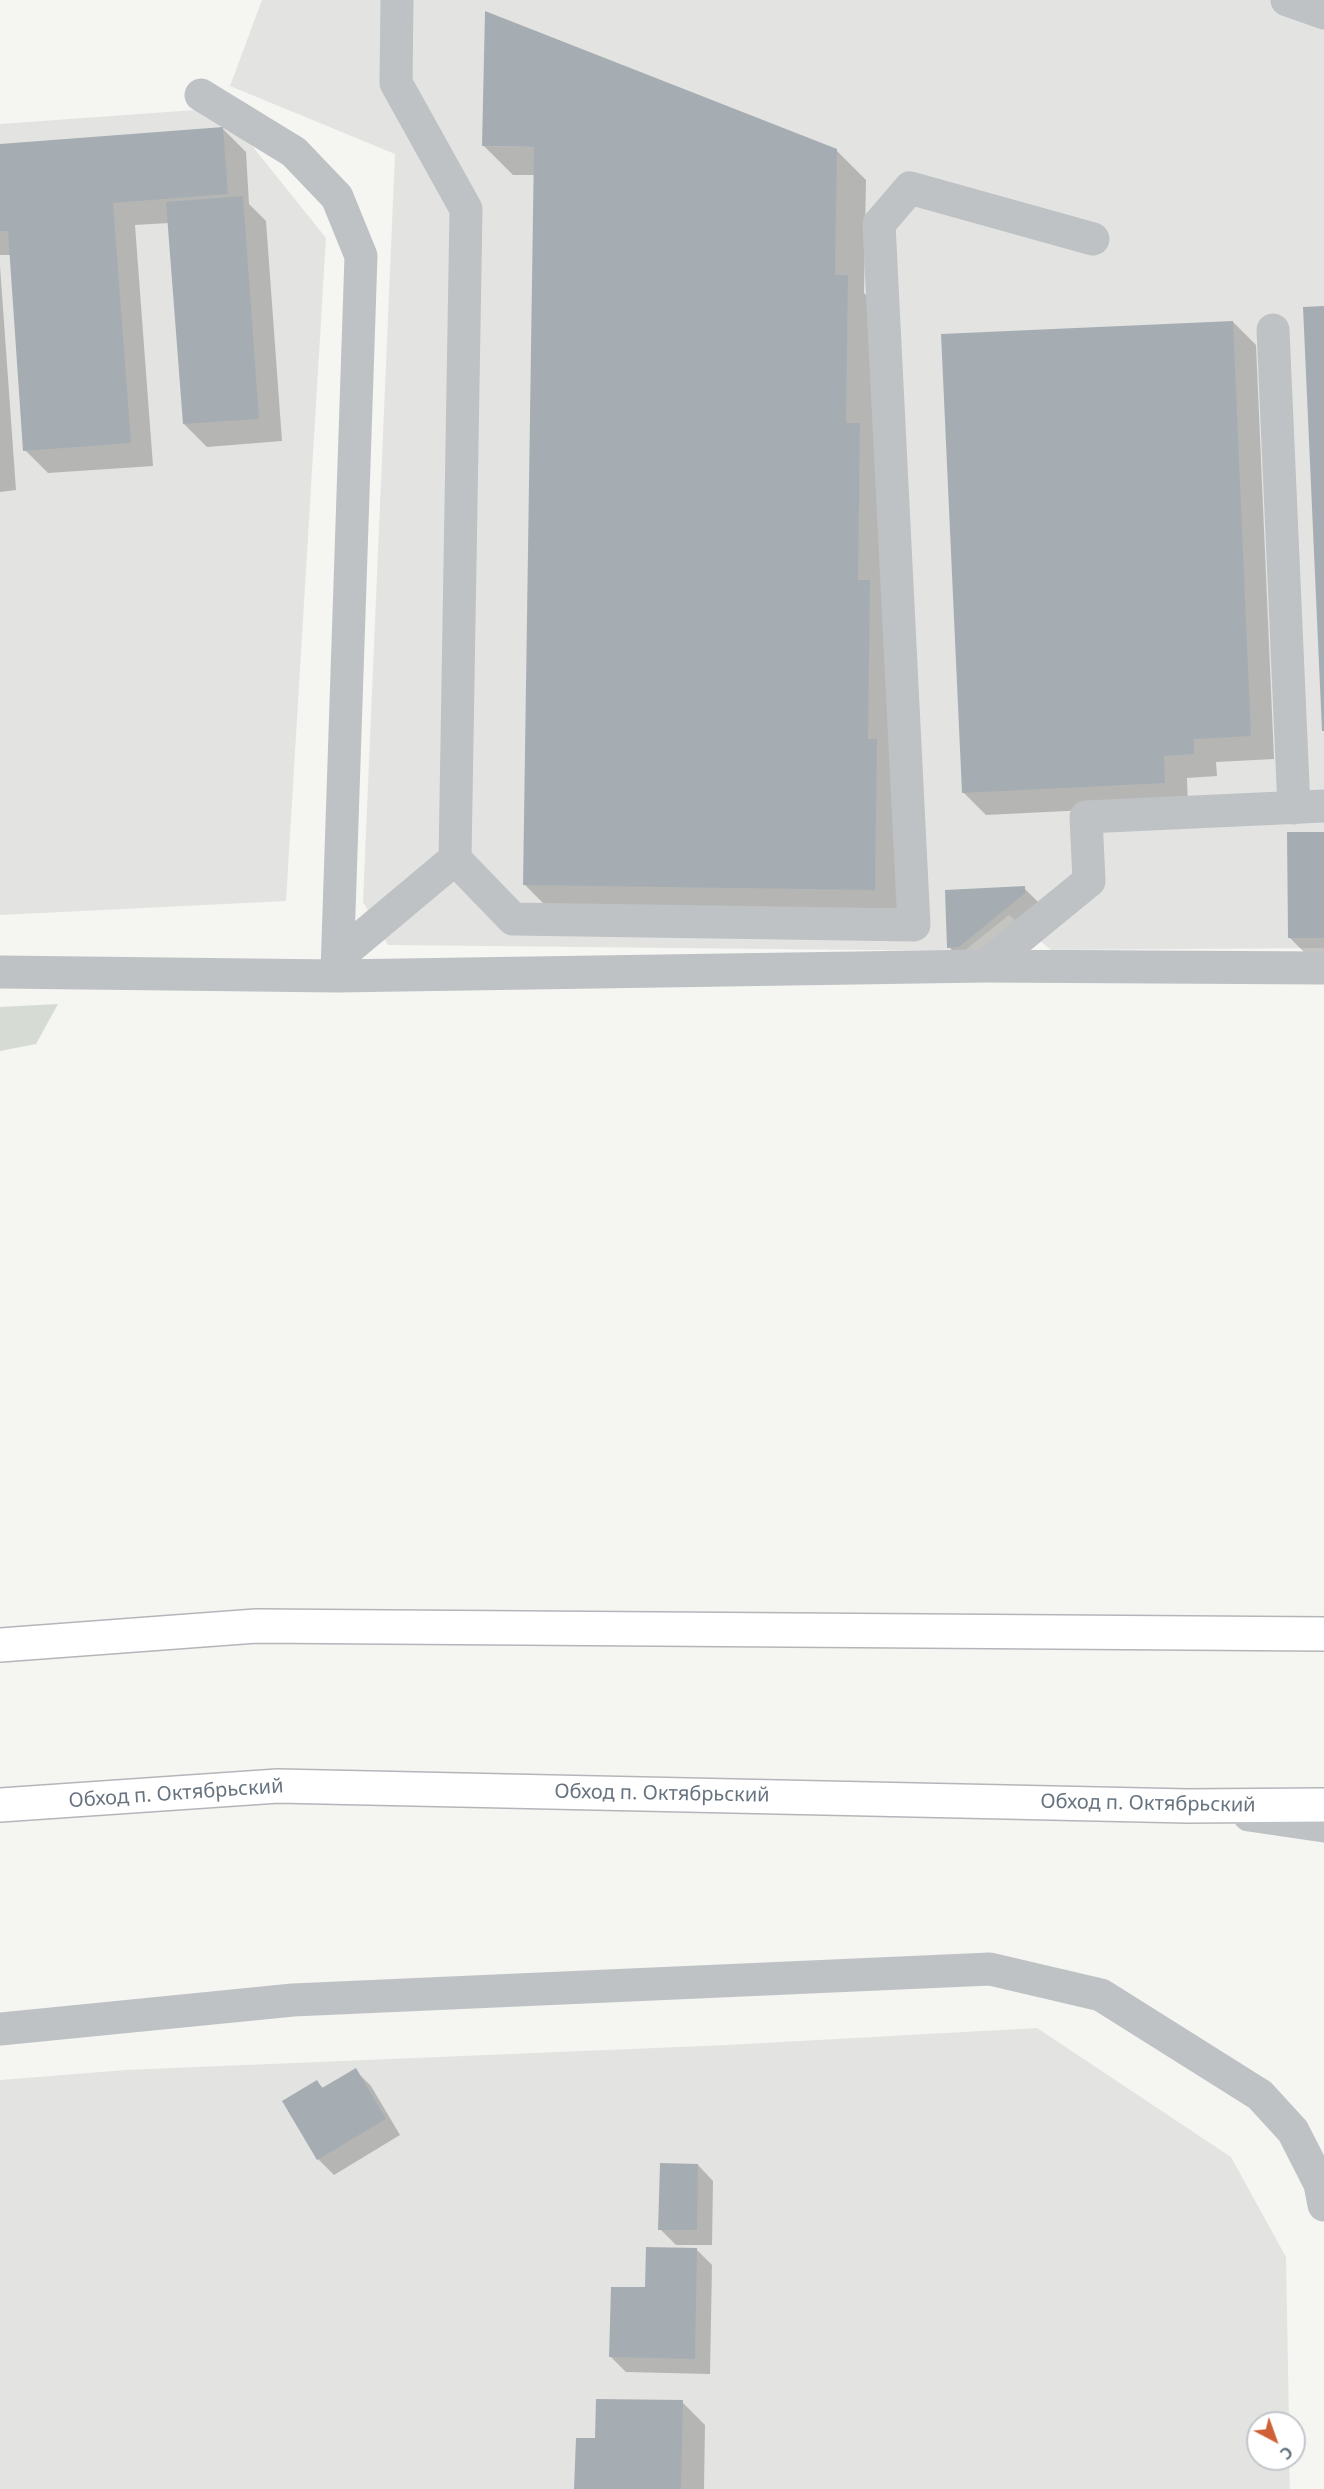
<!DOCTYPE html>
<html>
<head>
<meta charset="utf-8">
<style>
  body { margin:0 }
  #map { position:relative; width:1324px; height:2489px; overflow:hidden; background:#f5f5f2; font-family:"Noto Sans",sans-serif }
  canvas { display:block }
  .north { position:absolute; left:1246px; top:2411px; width:60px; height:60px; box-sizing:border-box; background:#fff; border:2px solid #c2c7cc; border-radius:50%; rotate:139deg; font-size:16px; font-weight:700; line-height:24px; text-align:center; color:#677480 }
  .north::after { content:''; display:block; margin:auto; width:21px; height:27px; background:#cf6138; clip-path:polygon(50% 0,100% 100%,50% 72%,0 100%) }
</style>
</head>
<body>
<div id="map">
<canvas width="1324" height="2489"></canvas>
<div class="north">С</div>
</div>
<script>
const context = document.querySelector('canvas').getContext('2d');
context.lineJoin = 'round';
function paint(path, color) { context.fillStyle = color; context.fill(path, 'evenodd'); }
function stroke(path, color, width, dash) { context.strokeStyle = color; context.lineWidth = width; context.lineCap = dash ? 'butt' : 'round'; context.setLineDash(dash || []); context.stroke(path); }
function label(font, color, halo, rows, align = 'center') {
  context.font = font + ' "Noto Sans",sans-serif'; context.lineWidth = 6; context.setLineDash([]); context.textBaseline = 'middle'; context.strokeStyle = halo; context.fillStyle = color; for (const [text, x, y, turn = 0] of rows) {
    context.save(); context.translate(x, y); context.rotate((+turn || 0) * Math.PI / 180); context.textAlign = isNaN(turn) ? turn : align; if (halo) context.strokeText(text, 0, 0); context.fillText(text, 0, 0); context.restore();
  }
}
paint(new Path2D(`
  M262 0H1324V948L1051 950 1009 915 964 951 388 945 363 902 395 154 230 86Z
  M195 110 245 137 326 238 286 901 0 915V124Z
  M1037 2028 1231 2157 1286 2257 1289 2423H1258V2459H1289L1290 2489H0V2080L126 2070 727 2045Z`), '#e3e4e2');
paint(new Path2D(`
  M58 1004 36 1044 0 1051V1007Z`), '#d6dbd4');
paint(new Path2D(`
  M223 129 246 152 249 204 266 221 282 441 207 447 184 424 169 223 135 225 153 466 48 473 25 450 11 255H0V145Z
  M484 146 837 151 866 180 864 293 877 306 904 919 554 914 524 884 535 175H513Z
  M0 266 16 490 0 492Z
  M1233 322 1256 345 1274 759 1216 762 1217 776 1187 778 1188 805 986 815 963 792Z
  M1324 833V960L1313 961 1290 938Z
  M1024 888 1040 904 964 963 949 947Z
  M355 2070 371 2086 400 2135 334 2175 318 2159 317 2082 324 2089Z
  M698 2165 713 2181 712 2245H676L660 2229Z
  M696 2249 712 2265 710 2374 626 2372 611 2357 647 2289Z
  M682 2402 705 2425 704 2489H576L596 2440Z`), '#0003');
paint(new Path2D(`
  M485 11 837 149 835 275H848L846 423H860L858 580H870L868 739H877L875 890 523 885 534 147 482 146Z
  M223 127 228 194 113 203 131 443 23 451 8 231H0V144Z
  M243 196 259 419 183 424 166 202Z
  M1324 306V731H1322L1303 307Z
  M1233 321 1251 736 1194 739V754L1164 756 1165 783 962 793 941 334Z
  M1287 832H1324V938H1288Z
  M1025 886V893L959 947 947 948 945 890Z
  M356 2068 386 2119 317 2160 282 2101 317 2080 322 2088Z
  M660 2163 698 2164 697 2230H658Z
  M646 2247 697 2248 695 2359 609 2357 611 2287H645Z
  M596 2399 683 2400 681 2489H574L576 2438H595Z`), '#a6adb2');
const highway = new Path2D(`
  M0 1645 256 1626 1324 1634
  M0 1805 278 1786 1188 1806 1324 1805`);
stroke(highway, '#b3b6b9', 36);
stroke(new Path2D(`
  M1287 0 1324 13
  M201 95 294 152 337 197 361 256 337 971
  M1273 330 1294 808
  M455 859 513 919 914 925 879 224 910 188 1093 239
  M338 957 455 859 466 209 396 83 397 0
  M985 966 1089 881 1086 817 1324 806
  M0 972 337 976 985 966 1324 968
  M1249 1815 1324 1826
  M0 2029 293 2000 990 1969 1101 1995 1260 2095 1293 2131 1320 2184 1324 2205`), '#bec2c5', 33);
stroke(highway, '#fff', 33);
label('20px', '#677480', '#fff', [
  ["Обход п. Октябрьский",176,1794,-4],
  ["Обход п. Октябрьский",662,1794,1],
  ["Обход п. Октябрьский",1148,1804,1]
]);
</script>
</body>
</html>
